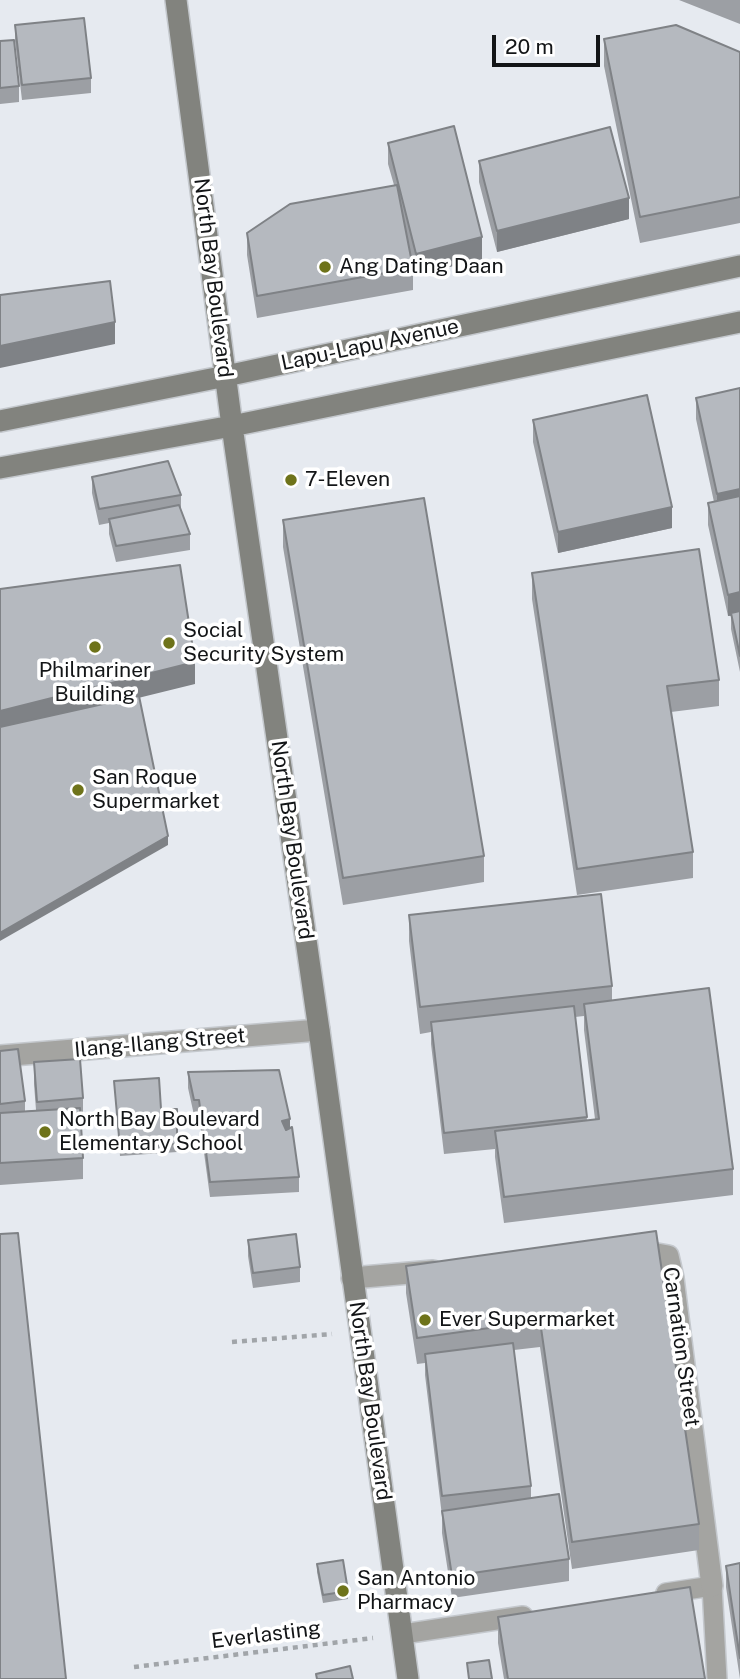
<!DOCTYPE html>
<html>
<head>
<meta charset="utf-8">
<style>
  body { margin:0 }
  #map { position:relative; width:740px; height:1679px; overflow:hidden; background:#e6eaf0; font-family:"Public Sans",sans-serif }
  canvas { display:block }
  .scale { position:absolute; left:492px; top:35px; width:108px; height:32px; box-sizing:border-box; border:4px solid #131517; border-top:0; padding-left:9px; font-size:21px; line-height:24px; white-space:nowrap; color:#131517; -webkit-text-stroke:5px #fff; paint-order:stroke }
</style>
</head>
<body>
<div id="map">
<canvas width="740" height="1679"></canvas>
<div class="scale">20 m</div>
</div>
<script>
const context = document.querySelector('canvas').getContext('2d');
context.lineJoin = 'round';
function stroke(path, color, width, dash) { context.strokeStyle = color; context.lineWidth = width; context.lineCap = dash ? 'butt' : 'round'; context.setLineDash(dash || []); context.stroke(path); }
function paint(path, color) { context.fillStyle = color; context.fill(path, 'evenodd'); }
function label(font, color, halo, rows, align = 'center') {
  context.font = font + ' "Public Sans",sans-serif'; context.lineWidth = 7; context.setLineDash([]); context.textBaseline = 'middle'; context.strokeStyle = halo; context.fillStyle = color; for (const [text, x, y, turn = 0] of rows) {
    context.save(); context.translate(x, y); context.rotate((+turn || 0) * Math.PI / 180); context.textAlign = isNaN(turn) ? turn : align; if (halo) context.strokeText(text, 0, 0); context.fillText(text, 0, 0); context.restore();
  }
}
const lane = new Path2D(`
  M666 1593 712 1586 717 1679
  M403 1634 523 1616`);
const street = new Path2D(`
  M0 1056 319 1030
  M633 1256 657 1254 668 1256 673 1278 712 1586
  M352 1278 433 1271`);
const secondary = new Path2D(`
  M176 0 232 426 319 1030 408 1679
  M0 421 226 376 740 266
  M0 468 232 426 740 322`);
stroke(lane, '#c4c8cd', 22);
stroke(street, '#c4c8cd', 24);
stroke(secondary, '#c4c8cd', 24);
stroke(new Path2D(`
  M232 1342 332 1334
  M134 1667 373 1638`), '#a1a5a9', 4.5, [5, 5]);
stroke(lane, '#a4a4a1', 19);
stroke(street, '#a4a4a1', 21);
stroke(secondary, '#82837e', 21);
paint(new Path2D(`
  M679 0H740V24Z
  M15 25 91 78V93L22 100 15 41Z
  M604 39 740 52V223L640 243 604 66Z
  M0 41 19 86V102L0 104Z
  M388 143 482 259 416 275 407 241 413 268V290L257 318 247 255V233L394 185 388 164Z
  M479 161 629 219 497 252 479 182Z
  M740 388V672L731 629V616H728L708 525V503L714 502 696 419V398Z
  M533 420 672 528 558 553 533 442Z
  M92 477 181 495V510L190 534V550L116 562 109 534V523L99 525 92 493Z
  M283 520 484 856V882L343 905 283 547Z
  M532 573 719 680V706L671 712 693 852V878L577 895 532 599Z
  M409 915 612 986V1000L733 1169V1195L504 1223 495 1157V1149L444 1154 431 1044V1032L420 1034 409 941ZM584 1016V1030L595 1119 587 1120 575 1017Z
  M0 1051 25 1101V1111L36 1110 34 1084V1062L83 1098V1120H81L83 1158V1179L0 1185Z
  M188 1072 299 1177V1192L210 1197 199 1116 194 1115 188 1088Z
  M114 1081 161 1109H177V1152L120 1156Z
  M656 1231 699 1524V1550L572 1569 540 1347 514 1350 531 1486V1498L569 1559V1581L452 1598 442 1533V1516L425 1375V1363L417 1364 406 1293V1266Z
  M248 1240 300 1267V1282L253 1288 248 1256Z
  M740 1563V1679L726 1587V1566Z
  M317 1564 348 1591V1599L323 1603 317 1572Z
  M498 1617 705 1679H504L498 1643Z`), '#9c9fa4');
paint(new Path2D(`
  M629 198V219L497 252V231Z
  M482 237V259L416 275V254Z
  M115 322V344L0 368V346Z
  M740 489V511L717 516V494Z
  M672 507V528L558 553V532Z
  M740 592V614L728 616V595Z
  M195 662V684L0 732V711Z
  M168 836V845L0 941V933Z
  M290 1119V1135L282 1137V1121Z`), '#7f8286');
const building = new Path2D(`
  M84 18 91 78 22 85 15 25Z
  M676 25 740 52V197L640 217 604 39Z
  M14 40 19 86 0 88V41Z
  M454 126 482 237 416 254 388 143Z
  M610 127 629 198 497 231 479 161Z
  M397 185 413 268 257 296 247 233 290 204Z
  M110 281 115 322 0 346V295Z
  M740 388V489L717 494 696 398Z
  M647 395 672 507 558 532 533 420Z
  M168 461 181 495 99 509 92 477Z
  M740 496V592L728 595 708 503Z
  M424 498 484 856 343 878 283 520Z
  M179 505 190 534 116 546 109 519Z
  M699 549 719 680 667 686 693 852 577 869 532 573Z
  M180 565 195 662 0 711V589Z
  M740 611V656L731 613Z
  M139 696 168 836 0 933V727Z
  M601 894 612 986 420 1007 409 915Z
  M709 988 733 1169 504 1197 495 1131 599 1119 584 1004Z
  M574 1006 587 1117 444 1133 431 1022Z
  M18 1049 25 1101 0 1104V1051Z
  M80 1059 83 1098 37 1102 34 1062Z
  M279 1070 290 1119 282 1121 286 1130 292 1127 299 1177 210 1182 199 1100H194L188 1072Z
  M159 1078 161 1109H177V1144L120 1148 114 1081Z
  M80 1108 83 1158 0 1163V1113Z
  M656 1231 699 1524 572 1542 540 1321 417 1338 406 1266Z
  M18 1233 66 1679H0V1234Z
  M296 1234 300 1267 253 1273 248 1240Z
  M513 1343 531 1486 442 1496 425 1354Z
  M559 1494 569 1559 452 1576 442 1511Z
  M343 1560 348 1591 323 1595 317 1564Z
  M740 1563V1658L726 1566Z
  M690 1587 705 1679H508L498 1617Z
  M489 1660 492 1679H469L467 1663Z
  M350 1666 353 1679H317L316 1674Z`);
paint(building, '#b5b9bf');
stroke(building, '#7f8286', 2);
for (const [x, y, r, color] of [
  [325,267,7,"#6e731a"],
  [291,480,7,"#6e731a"],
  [169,643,7,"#6e731a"],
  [95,647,7,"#6e731a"],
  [78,790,7,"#6e731a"],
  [45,1132,7,"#6e731a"],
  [425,1320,7,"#6e731a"],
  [343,1591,7,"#6e731a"]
]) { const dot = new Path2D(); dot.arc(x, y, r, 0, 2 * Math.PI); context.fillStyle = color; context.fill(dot); stroke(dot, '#fff', 2.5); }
label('21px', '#131517', '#fff', [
  ["Ang Dating Daan",339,267],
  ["7-Eleven",305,480],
  ["Social",183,631],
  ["Security System",183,655],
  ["Philmariner",95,671,"center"],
  ["Building",95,695,"center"],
  ["San Roque",92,778],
  ["Supermarket",92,802],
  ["North Bay Boulevard",59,1120],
  ["Elementary School",59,1144],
  ["Ever Supermarket",439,1320],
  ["San Antonio",357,1579],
  ["Pharmacy",357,1603]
], 'left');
label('21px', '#131517', '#fff', [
  ["North Bay Boulevard",213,278,83],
  ["Lapu-Lapu Avenue",370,345,-12],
  ["North Bay Boulevard",292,840,82],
  ["Ilang-Ilang Street",160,1043,-5],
  ["Carnation Street",681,1347,82],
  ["North Bay Boulevard",370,1401,82],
  ["Everlasting",266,1635,-7]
]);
</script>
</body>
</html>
